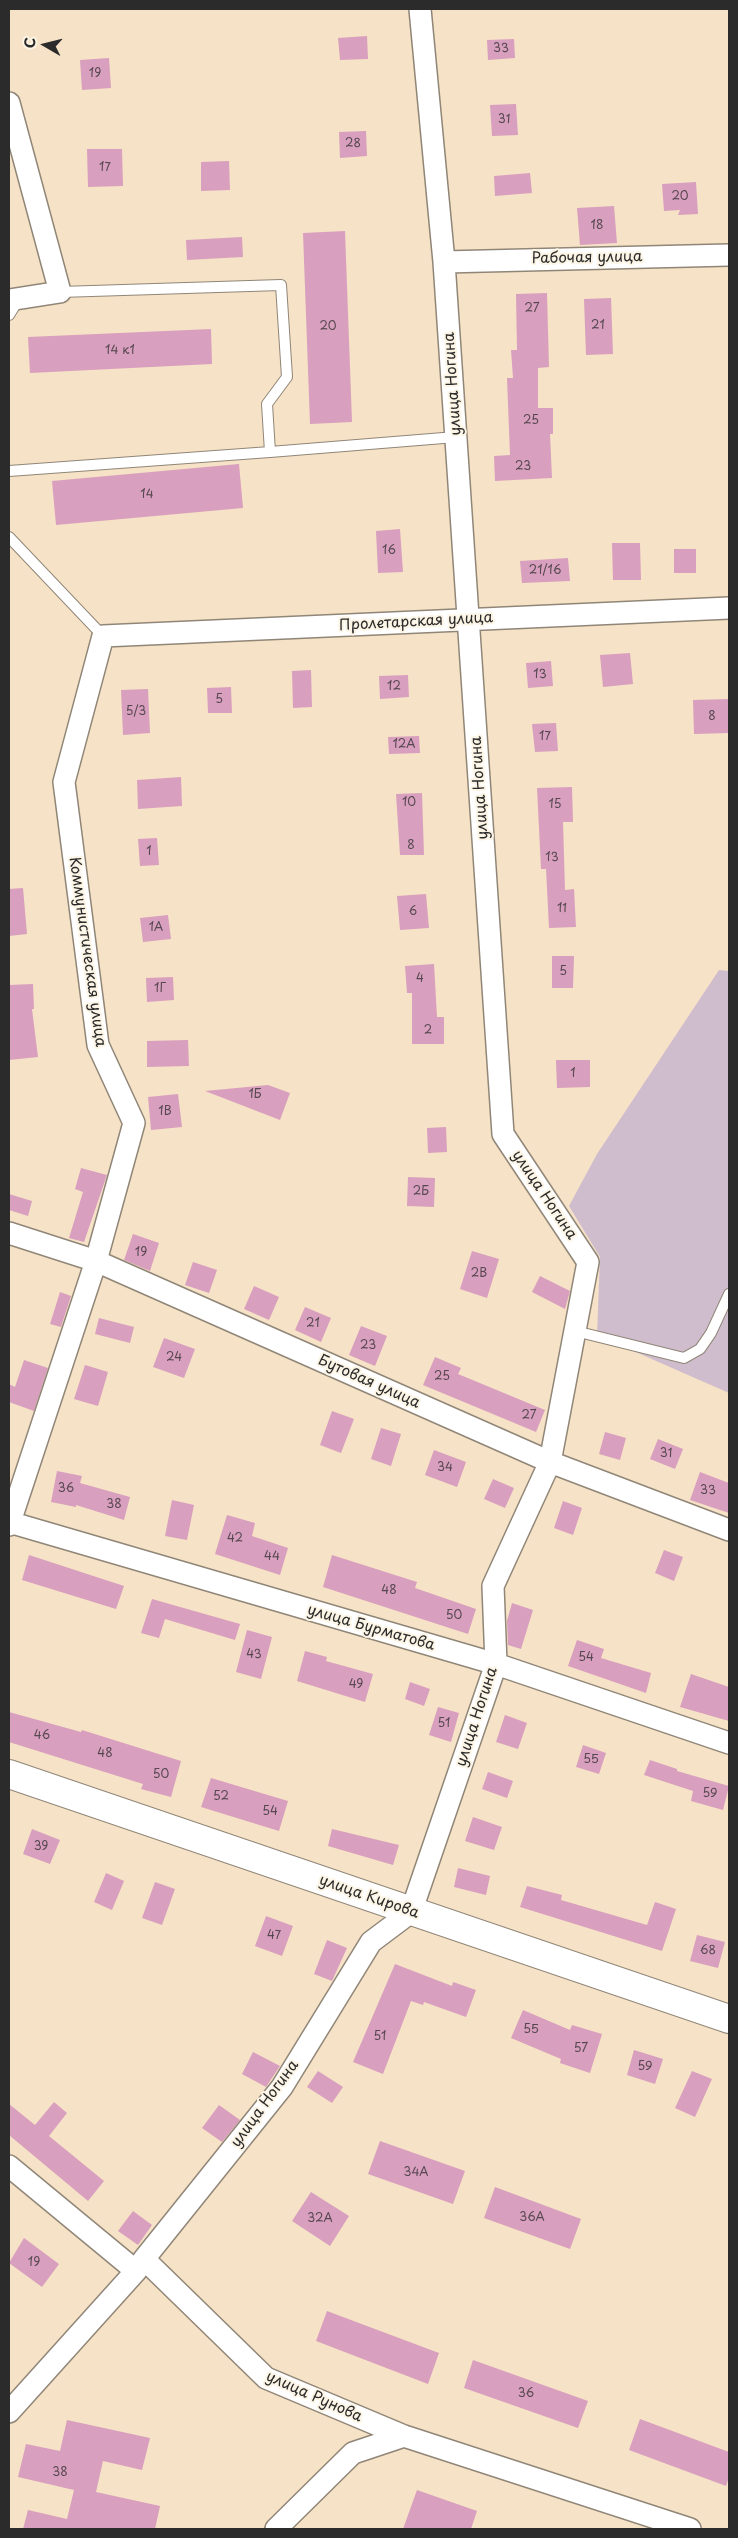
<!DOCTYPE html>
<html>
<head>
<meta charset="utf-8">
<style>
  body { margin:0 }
  #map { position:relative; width:738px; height:2538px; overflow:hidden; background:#f6e2c6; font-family:"Playpen Sans",sans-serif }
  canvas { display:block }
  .frame { position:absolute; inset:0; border:10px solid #2b2b2b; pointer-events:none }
  .north { position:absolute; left:20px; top:20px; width:50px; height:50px; -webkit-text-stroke:4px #fcf5e5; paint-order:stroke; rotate:278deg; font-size:14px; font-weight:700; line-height:20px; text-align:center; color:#2b2b2b }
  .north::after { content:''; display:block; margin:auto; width:18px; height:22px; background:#2b2b2b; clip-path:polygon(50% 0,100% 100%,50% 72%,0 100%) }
</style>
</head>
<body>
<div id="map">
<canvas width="738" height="2538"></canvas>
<div class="frame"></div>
<div class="north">С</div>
</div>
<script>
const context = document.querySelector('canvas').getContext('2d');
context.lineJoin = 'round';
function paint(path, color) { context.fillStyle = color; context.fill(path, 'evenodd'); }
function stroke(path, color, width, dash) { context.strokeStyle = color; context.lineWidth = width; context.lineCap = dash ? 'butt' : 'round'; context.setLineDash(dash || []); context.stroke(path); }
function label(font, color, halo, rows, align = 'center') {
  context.font = font + ' "Playpen Sans",sans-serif'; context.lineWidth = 4; context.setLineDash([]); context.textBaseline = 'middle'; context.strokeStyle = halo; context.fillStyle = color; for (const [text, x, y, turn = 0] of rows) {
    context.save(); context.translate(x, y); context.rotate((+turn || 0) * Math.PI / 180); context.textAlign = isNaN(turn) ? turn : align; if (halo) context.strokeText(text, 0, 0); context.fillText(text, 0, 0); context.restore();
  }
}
paint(new Path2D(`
  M719 970 729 971V1393L597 1335 600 1257 569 1206 597 1154Z`), '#cfbdce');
paint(new Path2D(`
  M367 36 368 59 340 60 338 38Z
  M514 39 515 58 488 60 487 40Z
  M109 58 111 88 82 90 80 60Z
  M516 104 518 135 492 136 490 105Z
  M366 131 367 156 340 158 339 132Z
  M87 149H122L123 186 88 187Z
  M229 161 230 190 201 191V162Z
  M530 173 532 193 495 196 494 176Z
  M696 182 698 214 678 215 680 210 664 211 662 184Z
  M614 206 617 243 580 245 577 208Z
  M345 231 352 422 310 424 303 233Z
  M242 237 243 257 187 260 186 240Z
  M547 293 549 367 538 368V408H553V434H550L552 478 495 481 494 456 510 455 507 378H513L511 350H517L516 294Z
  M611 298 613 354 586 355 584 299Z
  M211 329 212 364 30 373 28 337Z
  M239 464 243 508 56 525 52 481Z
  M400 529 403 572 378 573 376 531Z
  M612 543H640L641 580H613Z
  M674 549H696V573H674Z
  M568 558 570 581 522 583 520 561Z
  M630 653 633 684 603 687 600 655Z
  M551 661 553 686 528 688 526 663Z
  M311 670 312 707 293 708 292 671Z
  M408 675 409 697 380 699 379 676Z
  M231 687 232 713H208L207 688Z
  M148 689 150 733 123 735 121 690Z
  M729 699V733L694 734 693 700Z
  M556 723 558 751 535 752 532 724Z
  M419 736 420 753 389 754 388 737Z
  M181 777 182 806 138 809 137 780Z
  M572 787 573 822H563L565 890 574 889 576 927 549 928 546 869H541L537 788Z
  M422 793 424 855H400L396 794Z
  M157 838 159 865 140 866 138 839Z
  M23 888 27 934 9 936V889Z
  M426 894 429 928 400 930 397 896Z
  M168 915 171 939 143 942 140 918Z
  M552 956H574L573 988H552Z
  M434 964 437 1017H444V1044H412V993H407L405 966Z
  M173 977 174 1000 147 1002 146 978Z
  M33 984 34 1009H32L38 1057 9 1060V985Z
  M188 1040 189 1066 147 1067V1041Z
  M556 1060H590V1087L557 1088Z
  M268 1085 290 1093 280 1120 205 1091Z
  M178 1094 182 1127 151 1130 148 1097Z
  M446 1127 447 1152 428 1153 427 1128Z
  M81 1168 107 1175 84 1242 69 1238 83 1192 75 1189Z
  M408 1177 435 1178 434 1207 407 1206Z
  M9 1194 32 1201 28 1216 9 1210Z
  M133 1234 159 1243 150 1271 124 1260Z
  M472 1251 499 1259 487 1298 460 1289Z
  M193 1262 217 1270 209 1293 185 1285Z
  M540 1276 570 1291 565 1309 532 1292Z
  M254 1286 279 1297 269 1320 244 1309Z
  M60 1292 71 1296 61 1327 50 1324Z
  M305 1307 331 1318 321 1342 295 1330Z
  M99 1318 134 1327 130 1343 95 1334Z
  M361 1326 387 1336 375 1366 349 1355Z
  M164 1338 195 1349 184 1378 153 1367Z
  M435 1357 461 1368 458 1374 545 1410 536 1432 423 1385Z
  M24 1360 48 1368 34 1411 9 1402V1384L15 1387Z
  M85 1365 108 1372 98 1406 74 1399Z
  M332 1411 354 1419 341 1453 320 1445Z
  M381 1428 401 1434 391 1466 371 1459Z
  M605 1432 626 1438 620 1460 599 1454Z
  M658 1439 683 1449 675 1469 650 1459Z
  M434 1450 466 1462 457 1487 425 1475Z
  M57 1471 82 1476 80 1483 130 1497 124 1520 76 1505V1507L51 1502Z
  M700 1472 729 1483V1513L690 1500Z
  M493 1479 514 1488 505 1508 484 1499Z
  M172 1500 194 1505 187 1540 165 1536Z
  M563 1501 582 1508 573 1535 554 1528Z
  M227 1515 255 1523 252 1536 288 1548 280 1575 215 1554Z
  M664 1550 683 1557 674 1581 655 1573Z
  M29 1555 124 1586 116 1609 22 1580Z
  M332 1555 417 1582 415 1588 476 1609 468 1634 323 1587Z
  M152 1599 240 1624 235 1640 165 1619 159 1638 141 1633Z
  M512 1603 533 1610 521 1649 508 1645 507 1621Z
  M247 1630 272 1637 261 1679 236 1672Z
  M577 1640 604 1649 601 1658 651 1673 646 1693 568 1666Z
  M305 1651 327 1657 326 1661 373 1674 365 1702 297 1681Z
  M691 1674 729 1687V1721L680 1707Z
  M410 1682 430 1689 424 1706 405 1699Z
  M438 1707 459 1713 451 1742 429 1735Z
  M9 1712 81 1732 82 1730 181 1761 171 1797 141 1789 143 1784 9 1742Z
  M505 1715 527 1723 518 1749 496 1742Z
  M583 1745 606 1753 599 1774 576 1767Z
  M650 1760 677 1769V1771L729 1786 723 1810 691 1801 693 1791 644 1775Z
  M488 1772 513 1781 507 1798 482 1789Z
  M211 1778 288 1801 279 1831 201 1807Z
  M473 1817 502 1827 494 1850 465 1841Z
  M32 1829 60 1840 50 1864 23 1854Z
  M332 1829 399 1845 393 1865 328 1846Z
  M458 1868 490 1876 486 1895 454 1887Z
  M106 1873 124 1881 112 1910 94 1902Z
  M155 1882 175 1889 162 1925 142 1918Z
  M527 1886 562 1895 561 1900 647 1925 655 1902 676 1909 662 1951 520 1907Z
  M266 1916 293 1926 282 1956 255 1946Z
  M697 1935 725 1942 718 1968 690 1961Z
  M327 1940 347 1948 332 1981 314 1974Z
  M395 1964 452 1986 453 1982 476 1990 466 2017 424 2002 423 2005 411 2001 383 2074 353 2062Z
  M523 2010 570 2030 572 2025 602 2034 590 2073 560 2063 561 2059 511 2038Z
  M634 2050 663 2059 655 2084 627 2075Z
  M253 2052 280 2066 266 2087 242 2074Z
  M318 2071 343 2087 332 2103 307 2087Z
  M692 2071 712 2079 695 2117 675 2108Z
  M54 2102 67 2113 49 2136 104 2181 88 2201 9 2135V2104L35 2125Z
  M219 2105 240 2120 222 2142 202 2128Z
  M380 2141 465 2171 453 2204 368 2174Z
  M495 2187 581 2219 570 2249 484 2218Z
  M311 2192 349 2216 330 2246 292 2221Z
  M133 2211 152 2225 138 2245 118 2231Z
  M24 2238 59 2264 42 2287 9 2263Z
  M327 2311 439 2353 428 2384 316 2341Z
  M473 2360 588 2401 578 2428 464 2388Z
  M640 2419 729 2452V2477L726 2486 629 2450Z
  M67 2420 150 2438 142 2470 103 2461 96 2492 160 2506 155 2529H23L28 2510 67 2519 74 2490 18 2477 26 2444 60 2451Z
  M417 2490 477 2511 471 2529H403Z`), '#d99fbe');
const service = new Path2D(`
  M9 315 19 299
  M270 452 456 437
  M9 471 270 452 267 404 287 377 281 285 60 292
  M9 537 103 636
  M575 1331 684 1358 700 1349 711 1333 729 1294`);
const minor = new Path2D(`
  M9 103 60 292 9 300
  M444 262 729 255
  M9 1233 96 1261 550 1462 729 1530
  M9 1522 496 1664 729 1743
  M9 1525 96 1261 134 1123 98 1045 64 782 103 636 729 608
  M9 2166 136 2271 144 2259 266 2378 404 2436 690 2529
  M144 2259 282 2087 371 1942 411 1912 496 1664 493 1586 550 1462 588 1262 503 1134 444 262 420 9
  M9 2412 136 2271
  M276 2529 353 2453 404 2436`);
const secondary = new Path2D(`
  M9 1774 729 2019`);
stroke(service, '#908678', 12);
stroke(minor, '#908678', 24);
stroke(secondary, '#908678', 30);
stroke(service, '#fff', 10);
stroke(minor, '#fff', 21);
stroke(secondary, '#fff', 28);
label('12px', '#564850', null, [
  ["33",501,49],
  ["19",95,74],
  ["31",504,120],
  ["28",353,144],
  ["17",105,168],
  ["20",680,197],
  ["18",597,226],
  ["27",532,309],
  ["21",598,326],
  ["20",328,327],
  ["14 к1",120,351],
  ["25",531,421],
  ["23",523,467],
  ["14",147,495],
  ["16",389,551],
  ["21/16",545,571],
  ["13",540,675],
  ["12",394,687],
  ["5",219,700],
  ["5/3",136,712],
  ["8",712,717],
  ["17",545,737],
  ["12А",404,745],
  ["10",409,803],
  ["15",555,805],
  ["8",411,846],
  ["1",149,852],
  ["13",552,858],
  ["11",562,909],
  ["6",413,912],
  ["1А",156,928],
  ["5",563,972],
  ["4",420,979],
  ["1Г",160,989],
  ["2",428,1031],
  ["1",573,1074],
  ["1Б",255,1095],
  ["1В",165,1112],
  ["2Б",421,1192],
  ["19",141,1253],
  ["2В",479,1274],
  ["21",313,1324],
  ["23",368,1346],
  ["24",174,1358],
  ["25",442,1377],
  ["27",529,1416],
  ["31",666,1454],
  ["34",445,1468],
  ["36",66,1489],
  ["33",708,1491],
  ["38",114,1505],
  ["42",235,1539],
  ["44",272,1557],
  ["48",389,1591],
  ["50",454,1616],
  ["43",254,1655],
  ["54",586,1658],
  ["49",356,1685],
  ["51",444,1724],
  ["46",42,1736],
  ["48",105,1754],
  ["55",591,1760],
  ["50",161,1775],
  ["59",710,1794],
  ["52",221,1797],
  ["54",270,1812],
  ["39",41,1847],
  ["47",274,1936],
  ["68",708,1951],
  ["55",531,2030],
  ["51",380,2037],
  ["57",581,2049],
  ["59",645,2067],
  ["34А",416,2173],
  ["36А",532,2218],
  ["32А",320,2219],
  ["19",34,2263],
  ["36",526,2394],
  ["38",60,2473]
]);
label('15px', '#2b2b2b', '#fcf5e5', [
  ["Рабочая улица",587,258,-1],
  ["улица Ногина",453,384,-94],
  ["Пролетарская улица",416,622,-3],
  ["улица Ногина",480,788,-94],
  ["Коммунистическая улица",87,952,82],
  ["улица Ногина",544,1195,56],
  ["Бутовая улица",369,1382,24],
  ["улица Бурматова",371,1628,16],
  ["улица Ногина",477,1717,-72],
  ["улица Кирова",369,1897,19],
  ["улица Ногина",265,2104,-54],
  ["улица Рунова",314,2397,24]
]);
</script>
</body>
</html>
